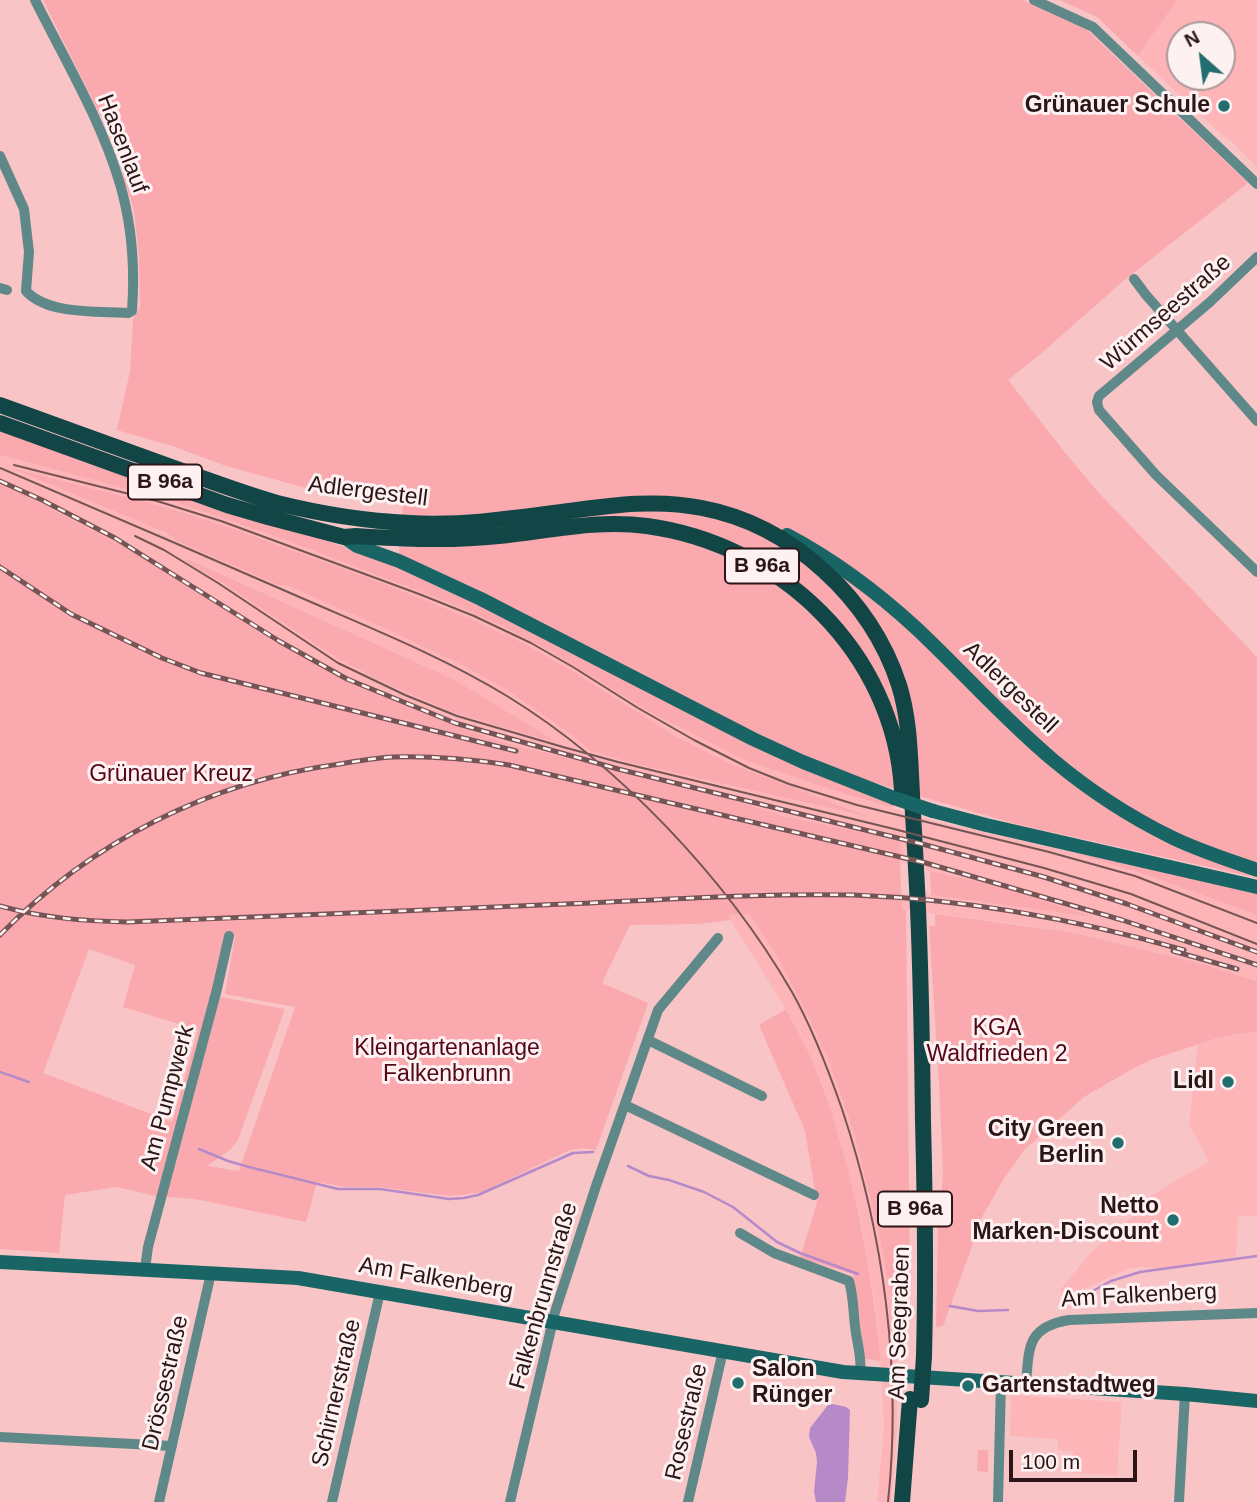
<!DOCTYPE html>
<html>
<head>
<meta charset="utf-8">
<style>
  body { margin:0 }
  #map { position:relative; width:1257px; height:1502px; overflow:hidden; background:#f9c4c6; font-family:Arial,sans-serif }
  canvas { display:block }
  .north { position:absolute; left:1166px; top:21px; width:70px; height:70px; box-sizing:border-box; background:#fef1f1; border:2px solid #a99; border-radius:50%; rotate:332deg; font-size:19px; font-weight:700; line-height:28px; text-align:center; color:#2c1516 }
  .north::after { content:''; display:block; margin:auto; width:24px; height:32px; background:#226e6e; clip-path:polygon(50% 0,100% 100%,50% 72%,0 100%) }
  .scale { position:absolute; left:1009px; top:1450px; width:128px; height:32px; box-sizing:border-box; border:4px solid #2c1516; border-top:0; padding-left:9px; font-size:21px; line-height:24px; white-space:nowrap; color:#2c1516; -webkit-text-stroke:5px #fef1f1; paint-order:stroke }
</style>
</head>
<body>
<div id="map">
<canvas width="1257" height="1502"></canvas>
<div class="north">N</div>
<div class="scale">100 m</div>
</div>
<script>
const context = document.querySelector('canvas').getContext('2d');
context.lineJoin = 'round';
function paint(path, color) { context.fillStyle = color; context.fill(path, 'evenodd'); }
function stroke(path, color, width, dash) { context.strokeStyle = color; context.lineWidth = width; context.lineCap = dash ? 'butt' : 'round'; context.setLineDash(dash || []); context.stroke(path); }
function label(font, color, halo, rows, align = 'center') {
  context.font = font + ' Arial,sans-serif'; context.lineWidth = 6; context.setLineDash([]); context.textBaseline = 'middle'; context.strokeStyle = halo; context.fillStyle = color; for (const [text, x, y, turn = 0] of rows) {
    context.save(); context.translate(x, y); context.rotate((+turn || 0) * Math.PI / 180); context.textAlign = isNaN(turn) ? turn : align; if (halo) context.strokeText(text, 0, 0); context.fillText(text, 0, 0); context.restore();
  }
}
paint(new Path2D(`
  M1177 0H1257V172V167L1230 140 1221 134 1138 56ZM1180 35H1222V77H1180Z
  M0 455 171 501 283 539 452 604 502 626 546 649 646 710 829 789 934 821 1063 850 1144 874 1257 915V981L1195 962 1070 932 1025 925 906 910 850 907 746 910 776 954 807 1014 828 1059 854 1133 878 1229 894 1310 897 1359V1428L891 1502H877L884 1429 881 1361 875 1303 861 1222 840 1139 821 1080 802 1038 786 1009 723 908 434 734 0 561 331 678 0 487ZM17 470 165 507 231 528 374 580 527 645 571 670 675 736 729 763 862 816 631 763 591 751 569 733 510 692 466 667 382 627 286 585H278L177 541 167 533ZM187 558 455 680 552 740 455 713 391 686 340 660 218 580 185 561ZM899 861 930 871 1002 887 1087 916 931 895 899 894Z
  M1257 1032V1216L1246 1215 1238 1217 1236 1256 1226 1259 1158 1269 1143 1267 1128 1269 1066 1297 1060 1290 1092 1251 1137 1213 1135 1206 1185 1175 1209 1162 1189 1124 1198 1044 1235 1034Z
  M1011 1395 1122 1402 1117 1475 1073 1473V1451L1058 1450V1439L1010 1436Z`), '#fdb5b8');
paint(new Path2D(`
  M43 0H1023L1086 29 1248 183 1122 282 1044 351 1008 380 1067 455 1099 493 1257 657V859L1249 876 1016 824 891 788 833 770 753 733 399 554 403 504 328 494 226 466 172 446 117 430 130 371 133 319 140 307 139 256 134 211 112 139Z
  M1060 0H1177L1138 56 1097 17Z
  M0 429 247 518 327 541 389 562 893 804V808L829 789 745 760 646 710 546 649 502 626 452 604 283 539 172 501 0 455Z
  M11 468 165 507 231 528 374 580 471 619 527 645 571 670 675 736 729 763 869 817 631 763 591 751 569 733 510 692 466 667 382 627 286 585H278L177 541 167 533Z
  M0 479 32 499 134 552 256 629 330 672 389 699 446 722 505 743 698 789 786 817 899 839 902 910H906L910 1279 903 1359H897L894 1310 878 1229 854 1133 828 1059 807 1014 776 954 749 914 728 915 731 920 698 924 630 925 602 983 648 1003 596 1150 583 1148 570 1150 482 1192 462 1195 449 1196 379 1187H346L317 1182 306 1222 195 1199 155 1196 117 1187 65 1195 59 1253 0 1249ZM224 936H235L225 994 295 1007 239 1171 207 1166 231 1149 238 1140 285 1009 215 996ZM89 949 135 965 123 1007 198 1030 172 1122 43 1073Z
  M186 558 455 680 552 739 551 741 455 713 391 686 340 660 218 580 184 561Z
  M1063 850 1257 892V915L1144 874Z
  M930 871 1002 887 1093 917 931 895Z
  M935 914 1070 932 1195 962 1257 981V1032L1235 1034 1215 1039 1153 1059 1134 1068 1084 1097 1024 1150 1003 1180 978 1224 974 1241 943 1326 936 1327 938 1225 943 1175 939 1082 929 926H935Z
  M786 1009C799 1033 812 1057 821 1082 854 1173 871 1265 881 1361L865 1359 853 1274 800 1258 817 1203 805 1131 759 1025Z
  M978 1450H988V1472L977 1471Z`), '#faaaae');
paint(new Path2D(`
  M833 1404 846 1407 850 1410 848 1478 845 1502H816L814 1491 817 1462 816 1453 809 1437 810 1428 828 1405Z`), '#b689c9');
stroke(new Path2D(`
  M0 1072 29 1082
  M199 1149 228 1161 249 1167 338 1189H380L449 1199 464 1198 478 1195 573 1153 593 1152
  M628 1166 649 1176 669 1180 704 1192 733 1207 777 1242 800 1253 858 1274
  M1068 1301 1082 1297 1111 1281 1140 1272 1257 1256
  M950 1306 978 1311 1008 1310`), '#b689c9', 2.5);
stroke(new Path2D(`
  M1034 0 1093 27 1257 184
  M0 156 24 209 29 252 26 291C48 315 98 311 128 313L132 311C135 269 132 225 120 184 101 120 65 60 35 0
  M1257 257 1210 302 1099 396 1097 402 1099 410 1156 475 1257 572
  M1134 279 1146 295 1257 421
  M0 288 7 290
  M648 1040 762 1096
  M625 1105 814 1195
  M740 1233 774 1253 849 1281C854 1298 853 1315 856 1333 858 1347 862 1359 860 1373
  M145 1269 148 1247 217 989 229 936
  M1026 1384C1029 1347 1027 1327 1069 1320L1257 1313
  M0 1437 172 1446
  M159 1502 211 1273
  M332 1502 380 1292
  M510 1502 555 1312 596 1186 658 1010 718 938
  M688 1502 723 1351
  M998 1502 1001 1382
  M1179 1502 1185 1394`), '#5f8989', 10);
stroke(new Path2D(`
  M787 535C834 560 877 592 916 628 962 671 1004 719 1053 760 1090 791 1130 817 1173 838 1200 851 1229 860 1257 870
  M344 537 357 546 399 561 481 599 753 739 803 762 894 798
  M933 811 986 825 1257 887
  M0 1262 298 1278 843 1372 1185 1394 1257 1401`), '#196565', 14);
stroke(new Path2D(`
  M0 405C58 426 116 447 174 468 208 480 242 493 277 503 321 514 365 521 410 523 463 526 516 518 569 511 614 505 657 499 702 508 792 525 871 599 899 685 910 720 910 758 912 794 913 819 915 844 916 869 921 953 922 1037 923 1121 925 1199 926 1278 924 1356
  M0 423 227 505 268 517 344 537 356 536C404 539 451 541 499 536 548 531 598 519 647 526 780 544 894 652 902 790
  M902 1502 910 1399`), '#124646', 16);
stroke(new Path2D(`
  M14 465 157 501 221 521 419 594 474 616 531 643 573 667 638 708 694 740 749 768 789 784 857 805 1049 852 1135 876 1257 923
  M0 468C101 511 203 555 304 599 373 629 443 657 507 696 619 765 726 878 792 992 813 1029 828 1069 842 1109 884 1235 902 1370 888 1502
  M135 536 164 550 218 583 338 663 405 695 457 716 563 747 618 762 894 829 1044 868 1131 894 1257 944`), '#755455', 2);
const rail = new Path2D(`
  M0 481 42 500 115 538 279 641 347 679 455 723 618 769 926 845 1044 877 1127 904 1257 952
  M0 567 71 614 162 658 201 673 516 751
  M0 906C42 918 84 921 127 922 273 917 419 910 565 904 660 900 757 893 853 895 966 899 1075 919 1184 950
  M0 935C91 842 210 781 340 764 357 761 375 758 393 757 432 756 470 759 509 765L926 863 1122 920 1257 965
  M1173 951 1237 969`);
stroke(rail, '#755455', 5);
stroke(rail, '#fef1f1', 2.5, [8]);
stroke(new Path2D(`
  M894 798 933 811`), '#196565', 14);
stroke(new Path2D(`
  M921 1400 924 1356`), '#124646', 16);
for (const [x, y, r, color] of [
  [1224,106,7,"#226e6e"],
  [1228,1082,7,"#226e6e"],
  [1118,1143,7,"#226e6e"],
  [1173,1220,7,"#226e6e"],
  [738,1383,7,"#226e6e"],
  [968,1386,7,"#226e6e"]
]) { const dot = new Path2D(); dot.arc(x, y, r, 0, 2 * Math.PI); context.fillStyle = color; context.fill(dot); stroke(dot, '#fef1f1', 2.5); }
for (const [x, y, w] of [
  [165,482,74],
  [762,566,74],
  [915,1209,74]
]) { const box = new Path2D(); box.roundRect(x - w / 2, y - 17.5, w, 35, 5); context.fillStyle = '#fef1f1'; context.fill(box); stroke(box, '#2c1516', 2); }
label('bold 21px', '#2c1516', null, [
  ["B 96a",165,482],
  ["B 96a",762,566],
  ["B 96a",915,1209]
]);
label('bold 23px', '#2c1516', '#fef1f1', [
  ["Grünauer Schule",1210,106],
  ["Lidl",1214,1082],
  ["City Green",1104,1130],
  ["Berlin",1104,1156],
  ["Netto",1159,1207],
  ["Marken-Discount",1159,1233],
  ["Salon",752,1370,"left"],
  ["Rünger",752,1396,"left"],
  ["Gartenstadtweg",982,1386,"left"]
], 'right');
label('23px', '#2c1516', '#fef1f1', [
  ["Hasenlauf",122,144,69],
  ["Würmseestraße",1166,313,-41],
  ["Adlergestell",368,492,7],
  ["Adlergestell",1010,688,44],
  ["Am Pumpwerk",168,1098,-75],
  ["Am Falkenberg",436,1279,10],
  ["Falkenbrunnstraße",544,1296,-74],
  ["Am Falkenberg",1139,1296,-3],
  ["Am Seegraben",900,1323,-88],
  ["Drössestraße",166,1383,-77],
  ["Schirnerstraße",337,1393,-77],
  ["Rosestraße",687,1422,-77]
]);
label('23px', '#540618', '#fef1f1', [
  ["Grünauer Kreuz",171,775],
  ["KGA",997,1029],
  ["Waldfrieden 2",997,1055],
  ["Kleingartenanlage",447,1049],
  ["Falkenbrunn",447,1075]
]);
</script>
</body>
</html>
